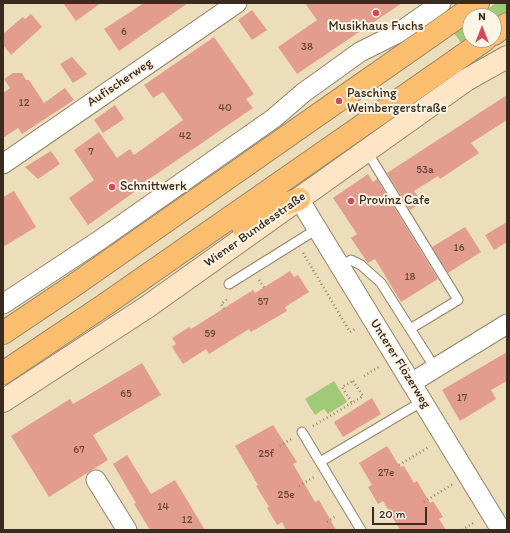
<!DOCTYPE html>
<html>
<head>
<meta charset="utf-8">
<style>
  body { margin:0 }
  #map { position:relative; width:510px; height:533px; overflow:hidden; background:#ecdebb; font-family:Itim,sans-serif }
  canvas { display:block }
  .frame { position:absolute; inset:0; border:4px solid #3b2a1e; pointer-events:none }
  .north { position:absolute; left:462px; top:8px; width:40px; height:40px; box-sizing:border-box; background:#fcf5e5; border:1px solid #afa495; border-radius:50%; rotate:0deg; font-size:11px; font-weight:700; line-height:16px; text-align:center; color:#3b2a1e }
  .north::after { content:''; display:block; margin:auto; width:14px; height:18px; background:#d1495b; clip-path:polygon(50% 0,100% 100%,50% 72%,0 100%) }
  .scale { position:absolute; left:372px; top:507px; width:55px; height:18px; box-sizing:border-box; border:2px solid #3b2a1e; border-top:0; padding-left:5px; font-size:12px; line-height:14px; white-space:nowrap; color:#3b2a1e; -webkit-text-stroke:3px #fcf5e5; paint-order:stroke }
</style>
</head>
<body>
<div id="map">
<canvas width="510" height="533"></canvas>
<div class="frame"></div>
<div class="north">N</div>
<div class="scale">20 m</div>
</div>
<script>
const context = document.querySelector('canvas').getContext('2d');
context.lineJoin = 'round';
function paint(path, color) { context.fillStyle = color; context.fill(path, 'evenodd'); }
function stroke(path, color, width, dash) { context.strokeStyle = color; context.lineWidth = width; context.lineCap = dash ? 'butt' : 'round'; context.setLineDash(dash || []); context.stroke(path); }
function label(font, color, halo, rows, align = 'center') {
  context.font = font + ' Itim,sans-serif'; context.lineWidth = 4; context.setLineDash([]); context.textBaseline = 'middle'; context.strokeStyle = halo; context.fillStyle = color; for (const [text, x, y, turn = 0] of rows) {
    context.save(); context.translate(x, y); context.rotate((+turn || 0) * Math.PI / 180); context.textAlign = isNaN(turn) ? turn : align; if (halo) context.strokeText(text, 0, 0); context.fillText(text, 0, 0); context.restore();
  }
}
paint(new Path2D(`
  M496 3H507V11L494 20V16H478Z
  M470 22V37L461 43 454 33Z
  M334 381 347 402 328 414 324 409 315 415 305 399Z`), '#a0ca76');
paint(new Path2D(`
  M63 3H101L76 21Z
  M144 3H188L119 51 104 29Z
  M305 3H402L297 74 278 47 317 20Z
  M252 10 267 30 252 40 238 20Z
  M31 14 42 27 11 55 3 45V34L23 17 25 19Z
  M214 37 254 94 246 99 253 108 139 186 140 188 88 225 69 198 94 180 74 150 99 132 117 158 130 149 134 155 183 120 163 92 153 98 144 85Z
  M72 57 87 74 73 83 60 64Z
  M13 73H22L26 80H29L44 103 65 88 74 100 22 134 18 128 3 138V93L10 88 4 79Z
  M507 95V120L471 143 479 153 440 179 438 176 414 191 422 202 410 210 387 173Z
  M115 105 124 119 103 133 94 120Z
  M51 151 60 164 38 179 25 167Z
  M368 174 373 182 377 179 438 279 401 302 375 259 368 263 367 262 351 238 357 234 333 198Z
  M14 191 36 227 3 247V197Z
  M507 222V242L494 250 485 235Z
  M465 227 481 252 448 273 432 247Z
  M290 271 294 277 298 275 309 292 285 307 287 311 251 332 249 329 209 354 206 349 183 364 172 347 176 344 172 338 189 327 191 329 253 290 255 293Z
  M507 352V381L491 390 496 399 460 421 442 390Z
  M142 363 161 395 93 435 108 460 49 497 11 436 70 399 73 404Z
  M372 398 381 414 343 437 334 422Z
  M273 425 297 462 293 464 315 502 319 500 336 530H286L282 522 277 525 267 508 269 507 256 486 258 485 235 446Z
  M387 446 400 467 404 466 414 483 417 481 430 503 433 501 443 517 439 519 446 530H400L383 501 378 504 368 487 372 485 359 463Z
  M127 455 151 494 175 480 205 530H150L134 504 136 503 113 464Z`), '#e39d8e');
const lane = new Path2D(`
  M366 150 458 300 410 329
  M340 267 351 260 361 265 381 283 435 368
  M229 284 317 229
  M302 432 361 530
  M320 462 423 401`);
const street = new Path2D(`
  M3 164 237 3
  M299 199 501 530
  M3 304 97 242 274 118 303 93 360 52 398 33 441 3
  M411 383 507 324
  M96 480 127 530`);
const secondary = new Path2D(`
  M3 401 147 307 466 80 507 57`);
const primary = new Path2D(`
  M494 34 507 24
  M243 227 268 210 299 199
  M3 333 73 286 478 3
  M3 373 103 306 485 40`);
stroke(lane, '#94846c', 11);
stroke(street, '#94846c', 21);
stroke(secondary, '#94846c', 24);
stroke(primary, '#94846c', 24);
stroke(new Path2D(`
  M303 253 350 332 357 328
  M259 280 265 289
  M224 309 221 304 229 298
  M364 376 380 366
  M353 381 363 396 352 403 342 387Z
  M313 426 352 403
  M280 446 291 439
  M399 465 429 447
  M299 486 314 477
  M424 502 453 484
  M327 522 336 516
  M462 530 475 522`), '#94846c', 2.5, [1, 3]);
stroke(lane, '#fff', 9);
stroke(street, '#fff', 19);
stroke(secondary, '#fde5c5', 22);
stroke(primary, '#fbbd6e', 22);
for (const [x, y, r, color] of [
  [376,13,4,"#d1495b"],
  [339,101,4,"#d1495b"],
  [112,187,4,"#d1495b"],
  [351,201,4,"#d1495b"]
]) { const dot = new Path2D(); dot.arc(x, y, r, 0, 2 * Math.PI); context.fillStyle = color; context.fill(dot); stroke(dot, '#fcf5e5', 1.5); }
label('11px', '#65473a', null, [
  ["6",124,32],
  ["38",307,47],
  ["12",24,103],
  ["40",225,108],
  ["42",185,136],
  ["7",91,152],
  ["53a",425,170],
  ["16",459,248],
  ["18",410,277],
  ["57",263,302],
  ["59",210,334],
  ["65",126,394],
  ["17",462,398],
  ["67",79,450],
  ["25f",266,454],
  ["27e",386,473],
  ["25e",286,495],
  ["14",163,507],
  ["12",187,520]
]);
label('13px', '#3b2a1e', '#fcf5e5', [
  ["Musikhaus Fuchs",376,27,"center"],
  ["Pasching",347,94],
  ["Weinbergerstraße",347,109],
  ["Schnittwerk",120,187],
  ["Provinz Cafe",359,201]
], 'left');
label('13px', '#3b2a1e', '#fcf5e5', [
  ["Aufischerweg",120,83,-34],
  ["Wiener Bundesstraße",255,230,-35],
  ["Unterer Flözerweg",400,364,58]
]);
</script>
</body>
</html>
